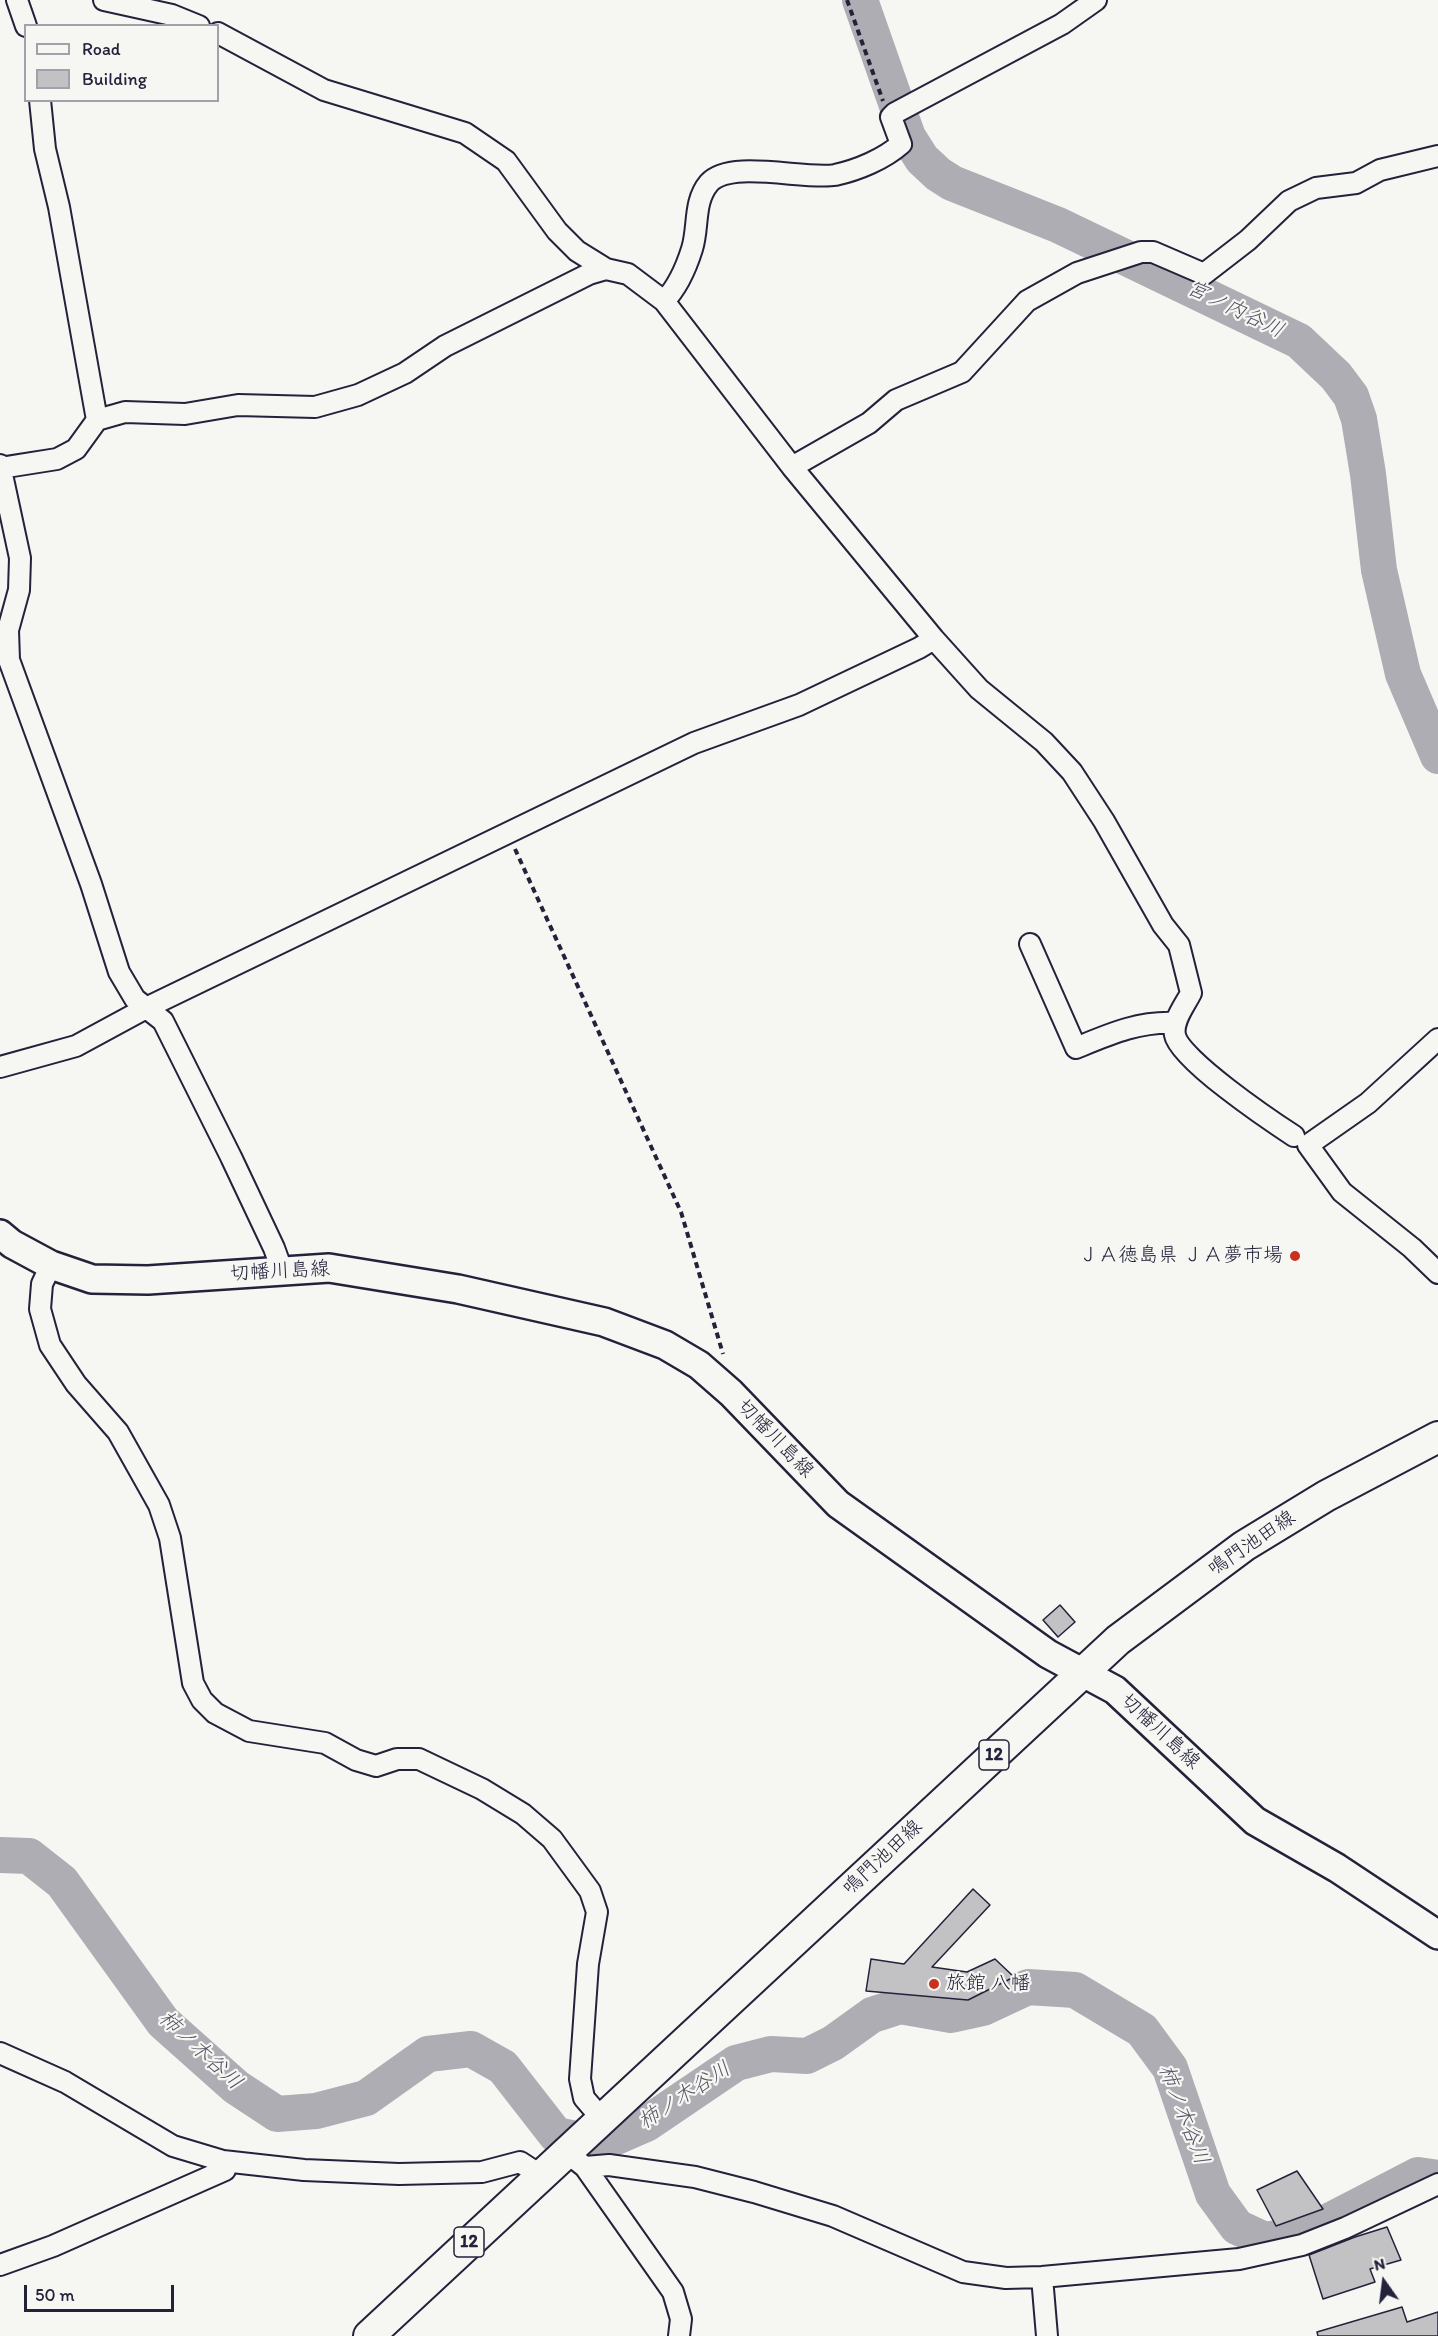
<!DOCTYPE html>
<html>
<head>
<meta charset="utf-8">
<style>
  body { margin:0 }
  #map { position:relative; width:1438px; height:2336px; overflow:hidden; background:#f6f6f2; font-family:Itim,sans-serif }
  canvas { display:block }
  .legend { position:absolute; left:24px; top:24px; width:195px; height:78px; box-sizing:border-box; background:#f6f6f2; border:2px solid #a1a1a9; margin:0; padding:8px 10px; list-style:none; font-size:18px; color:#22223b }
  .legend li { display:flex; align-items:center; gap:12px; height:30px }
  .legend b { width:30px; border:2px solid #a1a1a9 }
  .north { position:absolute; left:1354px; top:2252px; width:60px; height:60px; -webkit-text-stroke:4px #f6f6f2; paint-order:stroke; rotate:346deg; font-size:16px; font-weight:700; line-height:24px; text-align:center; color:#22223b }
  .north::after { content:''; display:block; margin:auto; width:21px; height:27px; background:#22223b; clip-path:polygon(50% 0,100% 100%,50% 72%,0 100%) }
  .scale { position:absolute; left:24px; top:2285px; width:150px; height:27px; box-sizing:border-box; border:3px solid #22223b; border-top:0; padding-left:8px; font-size:18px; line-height:21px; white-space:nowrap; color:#22223b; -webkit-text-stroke:4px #f6f6f2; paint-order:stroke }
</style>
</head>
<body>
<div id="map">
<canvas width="1438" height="2336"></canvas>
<ul class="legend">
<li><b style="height:8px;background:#f6f6f2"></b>Road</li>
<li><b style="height:16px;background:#c2c2c4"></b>Building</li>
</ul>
<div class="north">N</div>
<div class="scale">50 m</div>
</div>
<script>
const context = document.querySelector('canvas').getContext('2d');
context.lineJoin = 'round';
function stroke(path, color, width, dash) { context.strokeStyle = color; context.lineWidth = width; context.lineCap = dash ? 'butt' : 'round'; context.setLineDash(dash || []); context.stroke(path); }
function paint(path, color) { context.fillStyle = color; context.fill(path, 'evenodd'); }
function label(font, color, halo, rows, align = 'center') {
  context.font = font + ' Itim,"Klee One",sans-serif'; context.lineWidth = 4.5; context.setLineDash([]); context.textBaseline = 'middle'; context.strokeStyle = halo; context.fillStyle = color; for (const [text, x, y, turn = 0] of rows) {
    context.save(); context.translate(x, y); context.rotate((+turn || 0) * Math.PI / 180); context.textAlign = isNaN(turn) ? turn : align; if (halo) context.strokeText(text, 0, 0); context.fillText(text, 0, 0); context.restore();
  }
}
stroke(new Path2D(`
  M860 0 908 137 922 159 938 174 952 183 1058 225 1299 341 1336 376 1351 396 1359 419 1368 474 1379 570 1403 674 1438 756
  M0 1855 29 1856 62 1882 163 2022 236 2087 277 2114 316 2111 366 2098 428 2054 471 2049 503 2067 556 2135 600 2144 646 2124 736 2063 771 2054 807 2056 833 2043 872 2015 900 2006 951 2015 983 2008 1028 1987 1075 1990 1142 2030 1170 2068 1213 2194 1237 2227 1265 2240 1306 2233 1418 2175 1438 2178`), '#adadb3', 36);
const building = new Path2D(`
  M1060 1605 1075 1622 1058 1637 1043 1620Z
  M973 1889 990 1905 932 1967 967 1972 995 1959 1014 1977 968 2000 866 1991 871 1959 904 1964Z
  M1297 2171 1323 2209 1276 2226 1257 2190Z
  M1387 2227 1401 2260 1370 2269 1375 2282 1323 2299 1309 2255 1355 2237Z
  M1402 2307 1407 2322 1438 2312V2336H1318L1317 2332Z`);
paint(building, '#c2c2c4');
stroke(building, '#22223b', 1.5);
const street = new Path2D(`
  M17 0 26 26
  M104 0 172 15 199 26
  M218 33 324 90 465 133 506 161 557 231 577 251 606 269 628 274 664 301 792 467 934 639 979 689 1044 742 1072 772 1104 821 1163 925 1179 945 1191 993C1185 1005 1172 1021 1175 1035 1179 1059 1271 1121 1294 1136
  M40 100 45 149 59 207 97 420
  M664 301C677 288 686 268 692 249 699 227 693 202 709 183 730 159 804 180 835 175 858 170 884 159 901 144L891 117 895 113 1062 24 1096 0
  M0 465 20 558 19 590 8 630 9 660 91 884 119 972 135 999 163 1021 231 1157 274 1248 282 1270
  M792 467 869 423 896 400 962 372 1027 301 1077 273 1141 252H1153L1204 274 1248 240 1289 201 1316 188 1356 183 1380 170 1438 156
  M0 468 57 459 76 449 97 420 125 412 185 414 238 405 315 407 358 395 405 373 445 346 589 274 606 269
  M1030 944 1076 1048C1110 1034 1139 1021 1176 1023
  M1438 1039 1368 1103 1308 1145 1342 1192 1412 1248 1438 1273
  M0 1067 76 1046 148 1007 694 743 799 705 919 648 934 639
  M51 1265 42 1284 40 1309 50 1345 76 1384 118 1432 159 1505 170 1538 193 1683 202 1700 215 1713 249 1731 325 1743 356 1760 376 1766 397 1759H419L482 1789 523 1814 552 1839 590 1891 597 1912 588 1964 580 2079 584 2098 602 2119
  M0 2053 65 2082 173 2146 223 2161 304 2170 399 2174 482 2172 520 2162 540 2175
  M566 2152 585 2167 609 2165 695 2177 754 2192 833 2216 963 2272 1006 2278 1042 2277 1239 2259 1302 2245 1345 2228 1438 2184
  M585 2167 673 2292 681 2319 679 2336
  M0 2265 53 2246 225 2170 223 2161
  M1042 2277 1047 2336`);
const secondary = new Path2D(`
  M0 1234 12 1244 51 1265 92 1279 148 1280 329 1268 458 1289 604 1322 665 1345 699 1365 731 1393 838 1504 1048 1654 1115 1690 1255 1821 1337 1868 1438 1935`);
const primary = new Path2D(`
  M369 2336 1118 1640 1244 1546 1326 1496 1438 1437`);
stroke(street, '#22223b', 24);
stroke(secondary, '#22223b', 32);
stroke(primary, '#22223b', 34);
stroke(new Path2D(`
  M847 0 883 101
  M515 849 681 1212 723 1354`), '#22223b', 4, [6, 4.5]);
stroke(street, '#f6f6f2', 20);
stroke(secondary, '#f6f6f2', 27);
stroke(primary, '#f6f6f2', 30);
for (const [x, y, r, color] of [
  [1295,1256,6,"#c8321e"],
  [934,1984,6,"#c8321e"]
]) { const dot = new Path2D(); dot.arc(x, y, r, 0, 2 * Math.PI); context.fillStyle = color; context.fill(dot); stroke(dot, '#f6f6f2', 2); }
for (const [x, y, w] of [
  [994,1755,30],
  [469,2242,30]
]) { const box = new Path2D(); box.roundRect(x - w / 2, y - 15, w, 30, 4.5); context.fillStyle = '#f6f6f2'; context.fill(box); stroke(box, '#22223b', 1.5); }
label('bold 18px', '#22223b', null, [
  ["12",994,1755],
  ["12",469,2242]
]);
label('20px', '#22223b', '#f6f6f2', [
  ["ＪＡ徳島県 ＪＡ夢市場",1283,1256],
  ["旅館 八幡",946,1984,"left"]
], 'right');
label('20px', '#22223b', '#f6f6f2', [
  ["切幡川島線",280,1272,-3],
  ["切幡川島線",775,1439,46],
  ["鳴門池田線",1252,1544,-34],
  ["切幡川島線",1160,1732,43],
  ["鳴門池田線",883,1858,-43]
]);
label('italic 21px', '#535365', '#f6f6f2', [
  ["宮ノ内谷川",1235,310,26],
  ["柿ノ木谷川",200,2051,43],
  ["柿ノ木谷川",685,2096,-33],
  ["柿ノ木谷川",1183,2115,69]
]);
</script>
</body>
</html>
